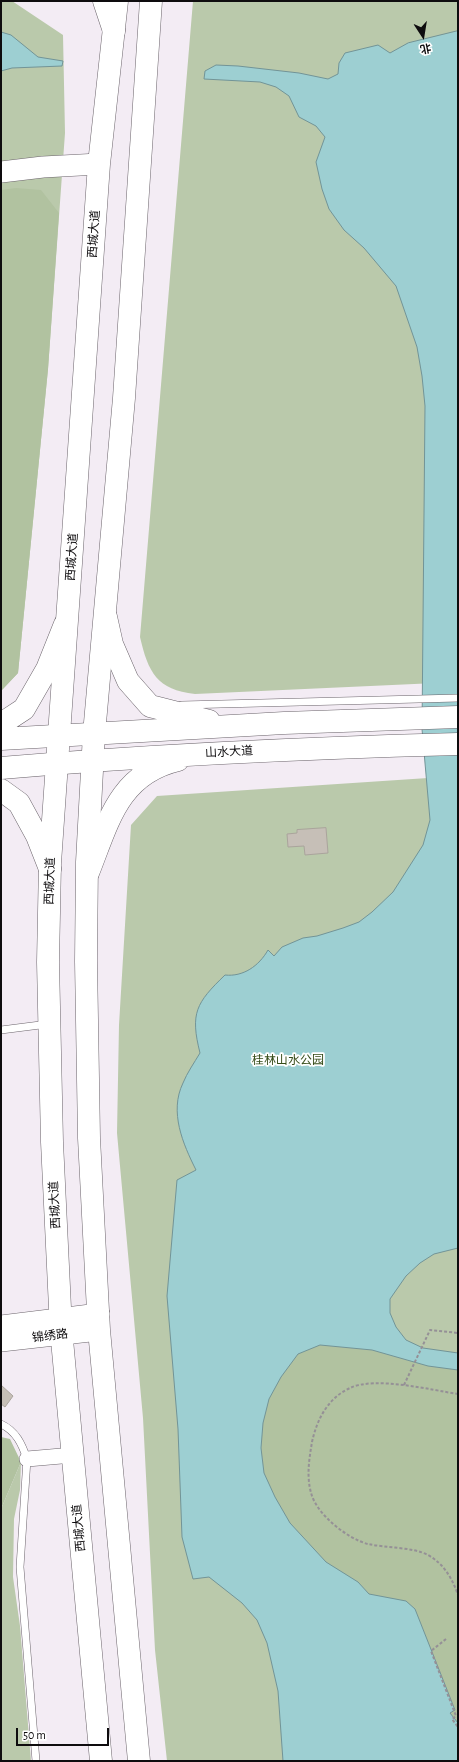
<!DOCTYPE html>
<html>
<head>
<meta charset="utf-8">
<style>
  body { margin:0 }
  #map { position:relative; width:459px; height:1762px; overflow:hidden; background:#f3ecf4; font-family:"Alegreya Sans","Noto Sans SC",sans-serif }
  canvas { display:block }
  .frame { position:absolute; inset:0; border:2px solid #0e0c0e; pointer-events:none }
  .north { position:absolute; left:403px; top:16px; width:40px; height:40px; -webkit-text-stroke:3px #fff; paint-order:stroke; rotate:168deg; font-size:11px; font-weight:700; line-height:16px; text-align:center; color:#0e0c0e }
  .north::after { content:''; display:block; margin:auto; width:14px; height:18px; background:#0e0c0e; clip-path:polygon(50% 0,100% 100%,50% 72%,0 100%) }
  .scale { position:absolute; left:16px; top:1728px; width:93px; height:18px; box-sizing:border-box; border:2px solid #0e0c0e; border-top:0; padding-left:5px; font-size:12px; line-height:14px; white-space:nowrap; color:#0e0c0e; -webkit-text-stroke:3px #fff; paint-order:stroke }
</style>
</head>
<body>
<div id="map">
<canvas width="459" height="1762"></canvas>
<div class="frame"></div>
<div class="north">北</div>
<div class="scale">50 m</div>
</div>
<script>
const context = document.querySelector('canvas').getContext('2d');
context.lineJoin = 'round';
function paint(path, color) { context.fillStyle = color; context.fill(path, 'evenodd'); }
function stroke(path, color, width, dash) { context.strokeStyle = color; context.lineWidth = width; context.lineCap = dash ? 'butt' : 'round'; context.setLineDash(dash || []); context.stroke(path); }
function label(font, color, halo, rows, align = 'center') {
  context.font = font + ' "Alegreya Sans","Noto Sans SC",sans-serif'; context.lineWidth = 3.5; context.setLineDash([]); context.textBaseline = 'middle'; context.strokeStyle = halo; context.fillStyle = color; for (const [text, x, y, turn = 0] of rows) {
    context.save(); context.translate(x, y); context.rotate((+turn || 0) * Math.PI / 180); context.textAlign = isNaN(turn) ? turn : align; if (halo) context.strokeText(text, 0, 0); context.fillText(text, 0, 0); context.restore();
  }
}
paint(new Path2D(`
  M1 1H12L63 35 65 133 48 369 18 673 1 691Z
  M193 1H458V682L195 694C157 690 148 672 140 637Z
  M458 776V1761H167L155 1650 143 1418 117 1133 119 1025 131 825 157 796Z
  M21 1462 20 1490 14 1519 13 1577 20 1626 31 1761H1V1509Z`), '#bac9ab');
paint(new Path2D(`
  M16 188 41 190 59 213 48 369 18 673 1 691V190Z
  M320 1345 372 1350 428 1366 458 1370V1723L450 1713 455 1709 415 1609 369 1594 358 1582 326 1562 290 1523 275 1497 264 1473 261 1448 263 1423 269 1399 281 1377 298 1354Z
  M1 1437 10 1439 21 1462 1 1509Z`), '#b1c2a0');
const water = new Path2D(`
  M458 31V1248L434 1254 420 1263 406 1276 390 1299V1313L396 1327 406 1340 423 1348 458 1353V1370L428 1366 372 1350 320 1345 298 1354 281 1377 269 1399 263 1423 261 1448 264 1473 275 1497 290 1523 326 1562 358 1582 369 1594 406 1601 415 1609 455 1710 450 1713 458 1723V1761H283L278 1691 267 1643 257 1620 242 1603 209 1577 193 1579 182 1537 178 1429 167 1296 177 1180 196 1170C183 1144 169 1112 183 1083 187 1073 194 1063 200 1053 190 1013 196 1003 225 975 243 977 259 966 268 950L274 956 282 947 303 938 317 936 343 928 359 922 372 912 393 892 423 845 430 820 422 729 425 406 422 376 417 347 396 286 364 248 344 230 329 209 322 189 316 162 325 137 316 126 299 117 289 96 276 87 260 82 204 79 205 71 216 65 238 66 299 73 328 79 338 74 339 63 345 53 378 45 390 53 408 43Z
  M1 32 11 35 38 57 63 61 62 66 12 68 1 71Z`);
paint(water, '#9dcfd2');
stroke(water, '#729497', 1);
const building = new Path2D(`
  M326 828 328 853 305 855 304 846 288 847 287 834 297 833V830Z
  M1 1385 13 1396 5 1407 1 1404Z`);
paint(building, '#c6bfb7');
stroke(building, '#aaa49c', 1);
const lane = new Path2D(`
  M182 705 458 698
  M1 1030 48 1024
  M1 1424C16 1431 22 1444 27 1459L20 1567 36 1761`);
const street = new Path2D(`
  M27 1459 73 1455`);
const secondary = new Path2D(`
  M1 172 43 167 99 164
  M1 1326 99 1314
  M1 1341 99 1330`);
const primary = new Path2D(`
  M104 1 114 31
  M106 617 112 644 128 681 150 706 209 721
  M1 724 24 709 47 669 65 624
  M1 739 284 723 458 717
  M1 768C153 755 305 748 458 744
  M1 790 19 803 37 836 50 869
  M88 873C108 823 118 774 178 760`);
const highway = new Path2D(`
  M101 1761 61 1329 52 1142 48 962 50 863 99 164 117 1
  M139 1761 99 1330 89 1138 86 961 87 862 94 734 124 398 151 1`);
stroke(lane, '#6b646b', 8);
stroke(street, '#6b646b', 16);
stroke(secondary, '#6b646b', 22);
stroke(primary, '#6b646b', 23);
stroke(highway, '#6b646b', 23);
stroke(new Path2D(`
  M404 1385 430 1330 458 1333
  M458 1394C431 1390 375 1376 350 1388 328 1398 317 1419 312 1442 309 1460 306 1478 312 1496 319 1516 348 1539 368 1544 386 1548 413 1547 428 1555 444 1564 452 1578 458 1595
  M446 1639 431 1651 456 1716 452 1719 458 1727`), '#959096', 2, [3, 2]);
stroke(lane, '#fff', 7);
stroke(street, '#fff', 15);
stroke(secondary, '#fff', 21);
stroke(primary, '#fff', 22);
stroke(highway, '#fff', 22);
label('12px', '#0e0c0e', '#fff', [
  ["西城大道",94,234,-86],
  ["西城大道",72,557,-86],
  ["山水大道",229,752,-3],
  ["西城大道",50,881,-88],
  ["西城大道",55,1205,-93],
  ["锦绣路",50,1336,-7],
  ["西城大道",79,1528,-95]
]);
label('12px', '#344b17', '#fff', [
  ["桂林山水公园",288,1060]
]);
</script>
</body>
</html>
